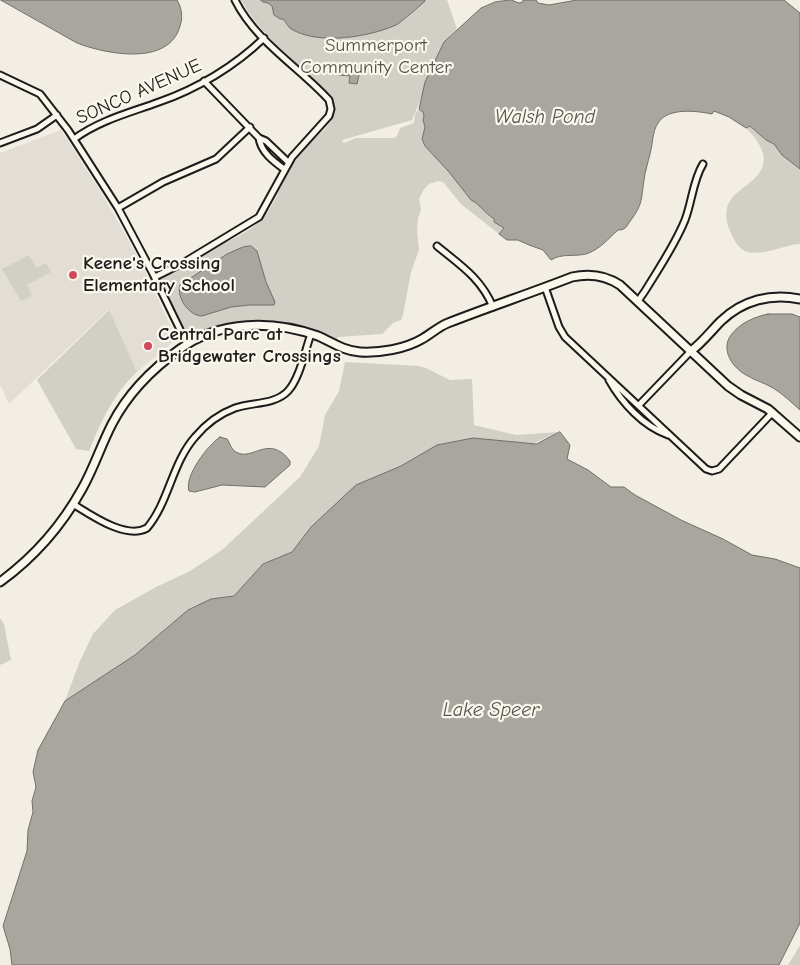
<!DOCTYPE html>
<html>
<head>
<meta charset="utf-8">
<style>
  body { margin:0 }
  canvas { display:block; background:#f2eee4 }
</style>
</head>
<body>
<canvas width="800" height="965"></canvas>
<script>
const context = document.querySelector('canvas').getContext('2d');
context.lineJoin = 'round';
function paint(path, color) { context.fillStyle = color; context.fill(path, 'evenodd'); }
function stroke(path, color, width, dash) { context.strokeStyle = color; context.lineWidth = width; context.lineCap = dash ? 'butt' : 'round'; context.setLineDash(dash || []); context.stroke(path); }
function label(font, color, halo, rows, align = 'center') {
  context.font = font + ' "Comic Neue",sans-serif'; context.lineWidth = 4.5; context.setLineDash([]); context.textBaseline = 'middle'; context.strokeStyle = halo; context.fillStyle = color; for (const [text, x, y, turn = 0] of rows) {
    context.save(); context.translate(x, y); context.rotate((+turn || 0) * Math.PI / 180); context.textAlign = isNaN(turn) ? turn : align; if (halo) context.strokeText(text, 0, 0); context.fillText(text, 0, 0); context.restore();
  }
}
paint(new Path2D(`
  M61 130 103 195 140 261 174 333 175 340 137 372 108 310 9 404 0 384V153Z`), '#e2ded5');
paint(new Path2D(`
  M241 0H447L457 29 444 42 412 120 342 140 344 143 356 138H394L397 136 400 128 414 123 415 114 419 109 423 111 424 117 423 120 425 127 422 139 425 146 449 172 471 200 476 202 488 216 504 228 499 234 461 204 443 182 438 181 429 184 424 189 419 199 421 210 418 218 417 230 419 250 411 272 403 315 401 320 393 323 382 334 338 337 336 342C304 329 272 316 237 324 222 327 207 333 192 338L187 337 184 334 160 282 163 276C180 274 195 259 210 251 225 241 246 235 259 222 276 207 283 176 297 157 307 143 325 133 333 117 336 109 334 104 332 96 300 66 262 38 241 0Z
  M750 126 766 140 774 144 782 155 800 169V244C783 245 765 256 747 252 740 250 735 242 732 235 711 190 756 191 763 165 767 151 755 137 746 128Z
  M29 255 36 268 46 263 51 272 27 285 32 296 21 301 2 269Z
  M109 310 137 372C113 394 101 422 89 451L76 449 37 380Z
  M345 362 419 366 428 369 450 380 472 379 474 425 516 435 558 432 528 446 437 445 401 466 311 527 292 552 263 564 234 596 211 599 188 610 135 655 65 701 80 661 93 634 115 610 156 587 190 571 222 550 300 477 319 446 325 415 339 391Z
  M0 618 4 624 11 660 0 665Z
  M800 946V965H788L799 947Z`), '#d2cfc6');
const water = new Path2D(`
  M1 0H177C182 8 183 18 180 26 169 67 105 54 77 43Z
  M261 0H425V1C422 4 399 24 396 25 369 37 320 45 293 30 288 28 287 23 283 19H280L274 15 272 6 268 3 263 2Z
  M511 0 519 3 523 2V0H536L538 3 549 5 577 0H784L800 13V169L782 155 774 144 766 140 750 126 746 128 729 117 714 111 712 114C697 111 668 107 658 123 652 132 653 144 650 154 648 163 645 171 644 180 641 199 643 204 631 220 626 226 627 230 618 230 608 239 599 250 586 254 573 257 562 253 551 260L543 250 529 245 518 240H507L499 234 504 228 494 222V219C485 214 480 204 471 200L449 172 425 146 422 139 425 127 423 120 424 116 423 112 419 109 425 82 444 42 481 8 495 2Z
  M341 63 361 66 357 84 349 83 350 76 339 75Z
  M251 246 257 251 266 282 275 302 274 305H250L231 307 202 316C189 316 176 297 180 285L227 254 243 247Z
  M768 314H792L800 317V410C791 402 783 394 773 388 765 383 756 381 748 376 733 369 720 350 731 335 740 323 754 317 768 314Z
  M560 432 570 445 567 459 588 470 611 487H624L635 495 681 520 723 539 752 555 775 559 800 568V923L779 965H12L10 949 3 926 27 851 28 830 33 812 32 801 36 787 33 772 38 750 65 701 135 655 188 610 211 599 234 596 263 564 292 552 311 527 356 485 401 466 437 445 473 438 536 444Z
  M220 437 227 439C230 443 231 449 236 452 252 462 269 433 290 461V465L265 487 222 485 195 492 189 491C184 476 208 445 220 437Z`);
paint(water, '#a9a6a0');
stroke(water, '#716f6b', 1);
const street = new Path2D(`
  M0 75 40 94 68 130 118 208 152 272 187 344
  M204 81 259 138 266 141 288 162
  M259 138C261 152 273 161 284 169
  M74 139C100 120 129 113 159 102 197 89 235 66 264 38
  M0 143 37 129 57 115
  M118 208 163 182 216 159 250 127
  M437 246C460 265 481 278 493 307
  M155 277 183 263 259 217 292 157 329 116 331 109 329 100C299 67 255 41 235 0
  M545 287 559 327 565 337 706 469 712 471 719 469 773 412
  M638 301 645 291C659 268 675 245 685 220 692 202 693 180 703 164
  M609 380C622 403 643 426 668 435
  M639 405 691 351
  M73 504C91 515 126 540 147 528 169 502 172 463 195 437 205 425 219 414 235 408 252 402 275 405 288 391 300 378 305 350 311 334`);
const secondary = new Path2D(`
  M691 351C702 343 711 331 721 321 743 300 771 293 800 299
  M0 582C33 558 62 525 82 489 94 468 101 445 112 424 128 393 152 369 180 349 220 320 273 320 318 336 332 342 344 351 360 352 380 353 405 349 422 339 431 334 438 327 448 323 489 307 531 293 572 277 590 273 605 275 620 285L728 386 741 395 768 409 800 437`);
stroke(street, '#1c1c1c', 9);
stroke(secondary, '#1c1c1c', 11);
stroke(street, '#fbf7ec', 5);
stroke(secondary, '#fbf7ec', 7);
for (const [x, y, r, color] of [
  [73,275,5,"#d1495b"],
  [148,346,5,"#d1495b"]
]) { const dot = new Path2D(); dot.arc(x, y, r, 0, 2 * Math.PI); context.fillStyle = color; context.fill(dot); stroke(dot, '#fbf7ec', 2); }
label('19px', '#53524f', '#fbf7ec', [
  ["Summerport",376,46],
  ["Community Center",376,68]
]);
label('19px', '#1c1c1c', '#fbf7ec', [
  ["SONCO AVENUE",139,92,-24]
]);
label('bold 19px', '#1c1c1c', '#fbf7ec', [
  ["Keene's Crossing",83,264],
  ["Elementary School",83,286],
  ["Central Parc at",158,335],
  ["Bridgewater Crossings",158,357]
], 'left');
label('italic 20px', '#545351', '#fbf7ec', [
  ["Walsh Pond",545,117],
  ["Lake Speer",491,710]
]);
</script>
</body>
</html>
